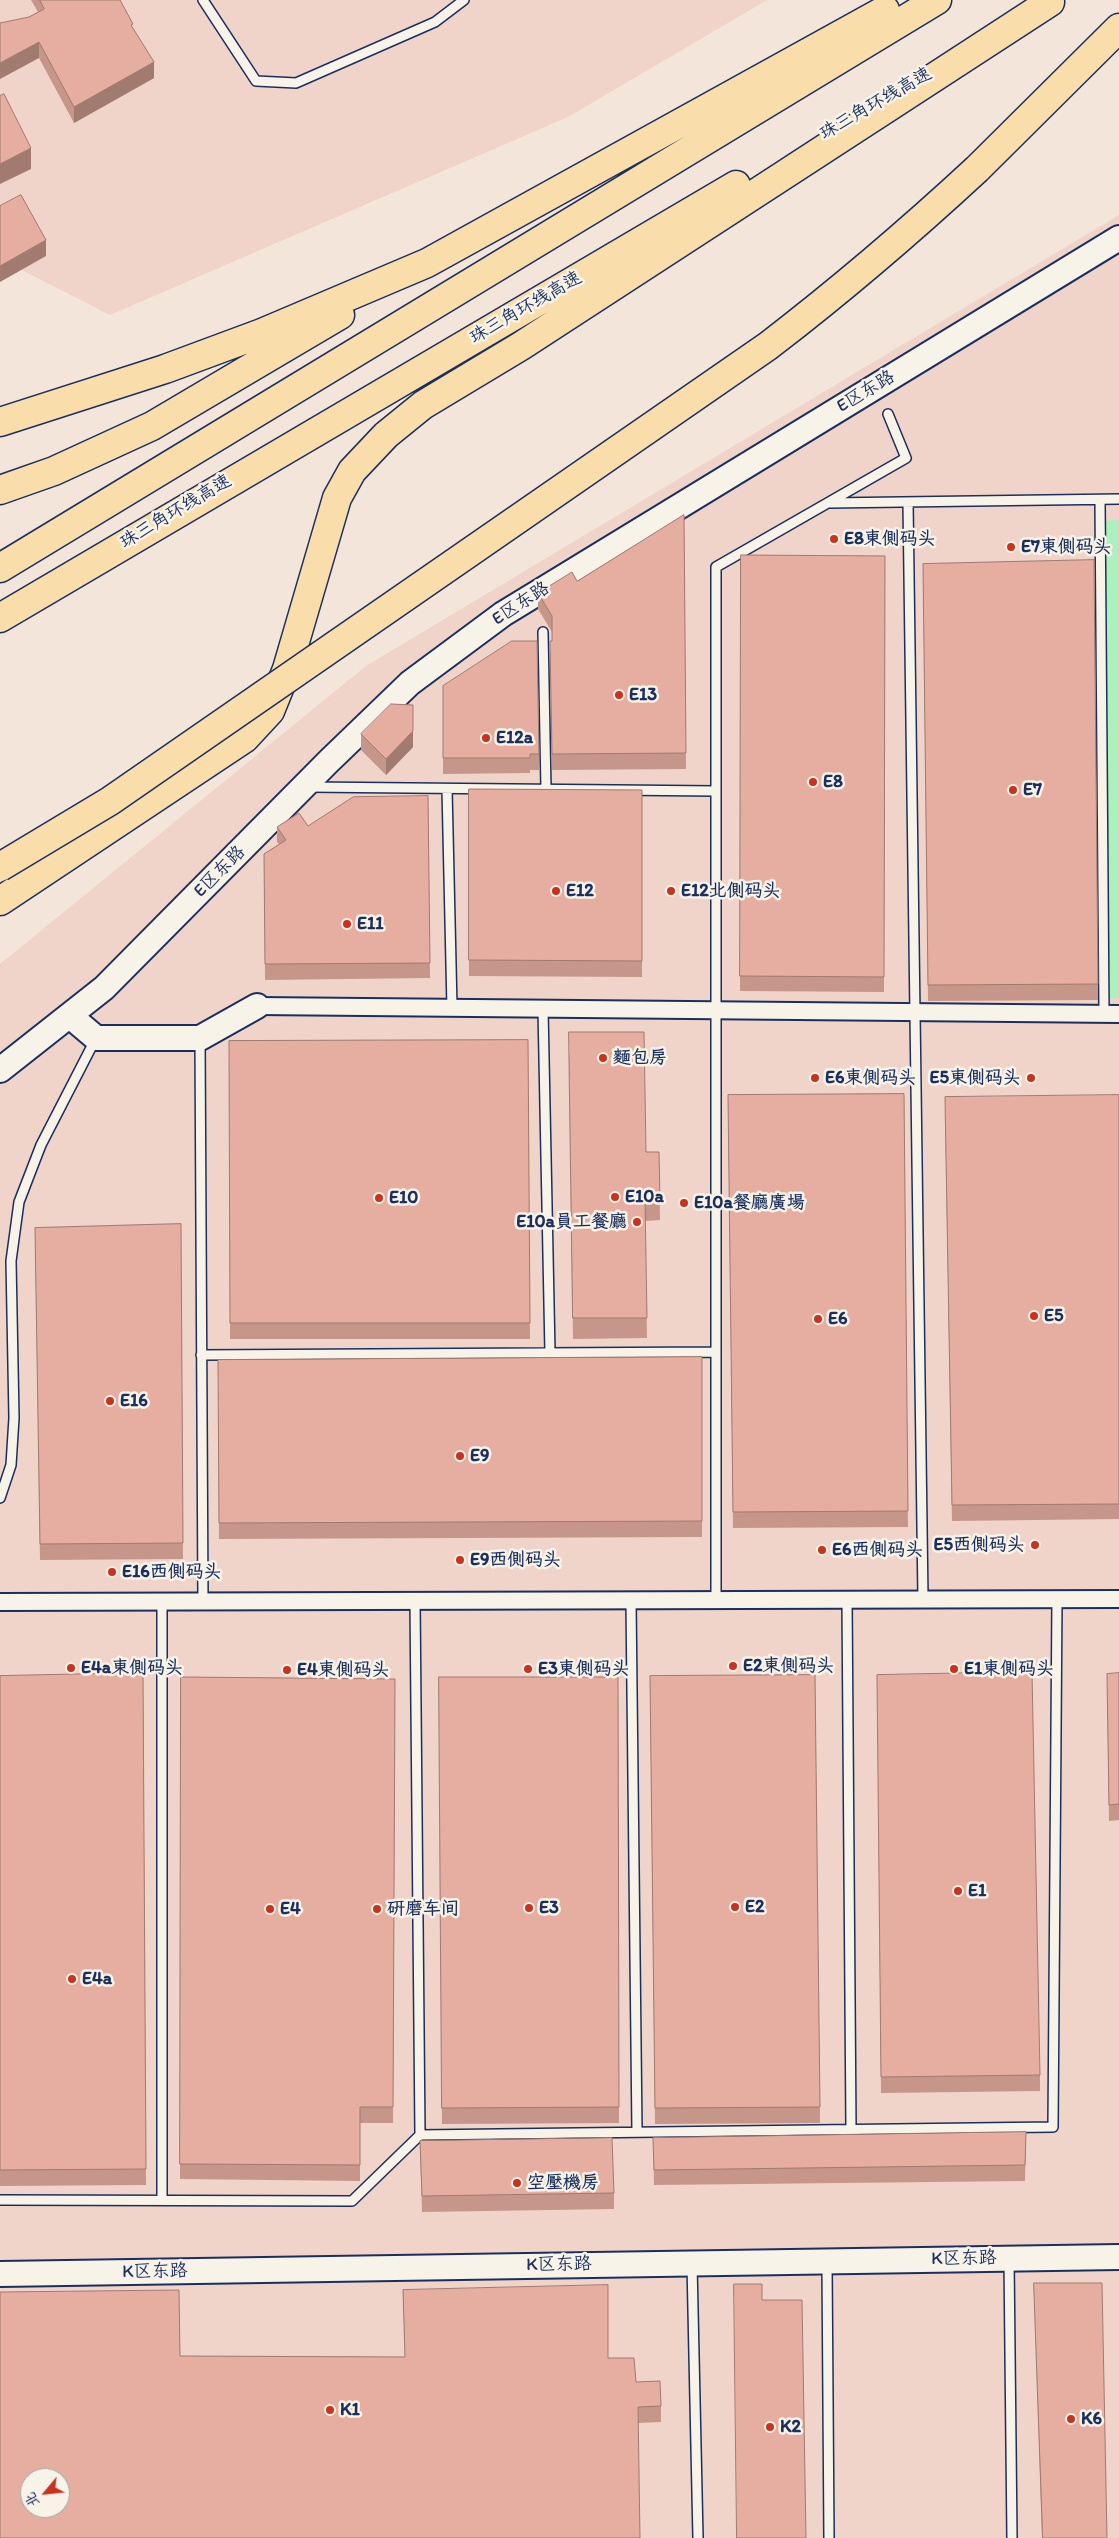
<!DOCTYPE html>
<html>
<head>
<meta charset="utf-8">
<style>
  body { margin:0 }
  #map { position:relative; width:1119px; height:2538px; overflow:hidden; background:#f4e5da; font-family:Itim,"LXGW WenKai TC",sans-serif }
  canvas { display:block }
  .north { position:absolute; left:20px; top:2468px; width:50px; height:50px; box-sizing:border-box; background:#f7f3e8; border:1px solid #9fa5b1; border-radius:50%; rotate:242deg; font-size:14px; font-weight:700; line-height:20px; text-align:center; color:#1b2f5e }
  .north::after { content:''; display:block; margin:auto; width:18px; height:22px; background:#c8321e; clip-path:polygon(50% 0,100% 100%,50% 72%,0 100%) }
</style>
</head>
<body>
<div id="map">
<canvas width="1119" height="2538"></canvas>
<div class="north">北</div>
</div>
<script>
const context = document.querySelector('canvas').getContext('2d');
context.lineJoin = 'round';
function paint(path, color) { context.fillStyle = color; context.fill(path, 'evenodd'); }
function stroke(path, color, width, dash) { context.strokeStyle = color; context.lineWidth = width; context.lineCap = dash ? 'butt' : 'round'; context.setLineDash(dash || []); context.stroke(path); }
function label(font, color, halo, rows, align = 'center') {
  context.font = font + ' Itim,"LXGW WenKai TC",sans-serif'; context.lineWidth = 5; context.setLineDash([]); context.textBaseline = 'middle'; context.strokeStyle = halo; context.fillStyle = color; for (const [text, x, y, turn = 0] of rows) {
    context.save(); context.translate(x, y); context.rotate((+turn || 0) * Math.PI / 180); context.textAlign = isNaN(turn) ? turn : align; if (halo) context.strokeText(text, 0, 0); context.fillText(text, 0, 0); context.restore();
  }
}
paint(new Path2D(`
  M0 0H767L568 117 110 315 0 259Z
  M1119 215V2538H0V964L366 666ZM30 2478H60V2508H30Z`), '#f0d4c9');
paint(new Path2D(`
  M1119 520V998L1108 999 1102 521Z`), '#acf0bb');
const lane = new Path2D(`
  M203 0 256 81 296 83 435 22 464 0
  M1100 500 1104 1014
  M908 502 923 1599
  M829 503 1119 499
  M543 632 546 789
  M308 787 716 791
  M447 789 452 1008
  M543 1009 550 1353
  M200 1038 203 1602
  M201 1355 716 1352
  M0 1498 11 1465 14 1418 11 1261 19 1202 41 1145 96 1038
  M716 1600V567L906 458 888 414
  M847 1600 851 2129
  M415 1601 420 2135
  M631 1601 637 2132
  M162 1602V2200
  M0 2200 352 2201 420 2135 1053 2127 1057 1599
  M1009 2259 1012 2538
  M827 2263 829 2538
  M692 2264 698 2538`);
const street = new Path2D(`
  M257 1006 1119 1014
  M0 1602 1119 1599`);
const secondary = new Path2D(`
  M70 1016 96 1038H200L257 1006
  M0 1070 104 988 329 761 410 683 503 614 1119 238
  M0 2274 1119 2257`);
const highway = new Path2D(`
  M977 169 1119 28
  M0 422 165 369 262 333 427 263 885 10
  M0 490 54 471 152 426 340 315
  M0 568 937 0
  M0 618 736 185
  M0 901 245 738 270 711 287 669 337 498 352 471 386 435 423 405 521 346 1050 2`);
stroke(lane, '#1b2f5e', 12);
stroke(street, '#1b2f5e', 20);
stroke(secondary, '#1b2f5e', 28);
stroke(highway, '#1b2f5e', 31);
stroke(lane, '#f7f3e8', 9);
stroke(street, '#f7f3e8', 16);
stroke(secondary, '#f7f3e8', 24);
stroke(highway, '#f9ddab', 28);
const highwayBridge = new Path2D(`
  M0 867 110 801 768 346C841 290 910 231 977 169`);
stroke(highwayBridge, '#1b2f5e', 31, []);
stroke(highwayBridge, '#f9ddab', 28);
paint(new Path2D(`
  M31 0H120L133 29 154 78 74 123 39 58 29 17 38 12Z
  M684 515 686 769 552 770 550 656 552 641V632L538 609V593L577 581Z
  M741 555 885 556 884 992 740 991Z
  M1094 560 1098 1000 928 1001 923 564Z
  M443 686 539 754V770H530V773L443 774Z
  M361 734 413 747 386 775 361 750Z
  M469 789 642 790V977L469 976Z
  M428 796 430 978 265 980 264 854 279 844 277 842V827L308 826Z
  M528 1040 530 1339H230L229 1041Z
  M569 1053 646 1152H659L660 1220 645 1221 647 1338 573 1339Z
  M904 1094 908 1527 733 1528 728 1095Z
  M1119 1095V1519L952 1521 945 1113Z
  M181 1224 183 1559 40 1560 35 1228Z
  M702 1357V1537L219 1539 218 1360Z
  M143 1673 146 2185 0 2186V1676Z
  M1119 1673V1820L1109 1821 1107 1690Z
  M815 1675 820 2123 655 2124 650 1676Z
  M877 1675 1040 2075V2091L881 2093Z
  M181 1677 395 1679 393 2123H360V2181L180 2179Z
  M439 1677H618L619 2123 442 2124Z
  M1026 2132 1025 2181 654 2185 653 2138Z
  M420 2141 614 2193V2209L422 2212Z
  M1034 2283 1107 2538H1042Z
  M403 2290 608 2358 636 2382 661 2406V2422L638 2423 180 2356 405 2357Z`), '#c6968a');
paint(new Path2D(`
  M39 42V58L0 79V63Z
  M154 62V78L74 123V107Z
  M31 148V169L0 184V164Z
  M46 240V256L0 282V266Z
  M413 705V747L386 775V759Z`), '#a17a70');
const building = new Path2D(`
  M40 0H120L133 24 131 25 154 62 74 107 39 42 0 63V23L29 17 44 9Z
  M4 94 31 148 0 164V96Z
  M21 195 46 240 0 266V206Z
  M684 515 686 753 552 754 550 641H552V616L538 593 572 572 577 581Z
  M741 555 885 556 884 977 740 976Z
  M1094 560 1098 984 928 985 923 564Z
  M512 641H537L539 754H530V758H443V686Z
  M391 704 413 705V731L386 759 361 734Z
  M469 789 642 790V961L469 960Z
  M428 796 430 963 265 964 264 854 286 840 277 827 299 813 308 826 353 797Z
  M569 1032H644L646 1152H659L660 1199 645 1200 647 1318H573Z
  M528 1040 530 1323H230L229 1041Z
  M904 1094 908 1511 733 1512 728 1095Z
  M1119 1095V1504L952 1505 945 1097Z
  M181 1224 183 1543 40 1544 35 1228Z
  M702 1357V1521L219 1523 218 1360Z
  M1032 1672 1040 2075 881 2077 877 1675Z
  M143 1673 146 2169 0 2170V1676Z
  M1119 1673V1804L1109 1805 1107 1674Z
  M815 1675 820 2107 655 2108 650 1676Z
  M181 1677 395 1679 393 2107H360V2165L180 2164Z
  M439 1677H618L619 2107 442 2108Z
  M1026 2132 1025 2165 654 2170 653 2138Z
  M612 2138 614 2193 422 2196 420 2141Z
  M1034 2283H1102L1107 2538H1043Z
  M734 2284H762V2300H802L806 2538H737Z
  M608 2285V2358H634L636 2382 660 2381 661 2406 638 2407 640 2538H0V2292L179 2290 180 2356 405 2357 403 2290ZM30 2478H60V2508H30Z`);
paint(building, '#e6aea0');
stroke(building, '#a17a70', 1);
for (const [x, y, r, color] of [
  [834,539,5,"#c8321e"],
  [1011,547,5,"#c8321e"],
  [619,695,5,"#c8321e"],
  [486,738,5,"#c8321e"],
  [813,782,5,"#c8321e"],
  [1013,790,5,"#c8321e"],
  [556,891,5,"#c8321e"],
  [671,891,5,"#c8321e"],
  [347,924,5,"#c8321e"],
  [603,1058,5,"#c8321e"],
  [815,1078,5,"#c8321e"],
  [1031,1078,5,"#c8321e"],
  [615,1197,5,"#c8321e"],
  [379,1198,5,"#c8321e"],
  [684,1203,5,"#c8321e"],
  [637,1222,5,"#c8321e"],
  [1034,1316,5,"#c8321e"],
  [818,1319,5,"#c8321e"],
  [110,1401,5,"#c8321e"],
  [460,1456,5,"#c8321e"],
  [1035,1545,5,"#c8321e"],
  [822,1550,5,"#c8321e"],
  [460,1560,5,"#c8321e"],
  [112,1572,5,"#c8321e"],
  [733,1666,5,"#c8321e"],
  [71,1668,5,"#c8321e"],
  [528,1669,5,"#c8321e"],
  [954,1669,5,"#c8321e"],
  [287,1670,5,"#c8321e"],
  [958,1891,5,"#c8321e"],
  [735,1907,5,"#c8321e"],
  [529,1908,5,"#c8321e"],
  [270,1909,5,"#c8321e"],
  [377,1909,5,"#c8321e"],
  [72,1979,5,"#c8321e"],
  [517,2183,5,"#c8321e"],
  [330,2410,5,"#c8321e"],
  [1071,2419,5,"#c8321e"],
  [770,2427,5,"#c8321e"]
]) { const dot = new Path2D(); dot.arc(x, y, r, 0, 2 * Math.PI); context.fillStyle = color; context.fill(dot); stroke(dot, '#f7f3e8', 2); }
label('18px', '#1b2f5e', '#f7f3e8', [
  ["珠三角环线高速",876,104,-30],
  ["珠三角环线高速",526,308,-30],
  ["E区东路",866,392,-31],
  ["珠三角环线高速",176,512,-31],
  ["E区东路",521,604,-33],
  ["E区东路",220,872,-45],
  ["K区东路",964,2259,-1],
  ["K区东路",559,2265,-1],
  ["K区东路",155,2272,-1]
]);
label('bold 18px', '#1b2f5e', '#f7f3e8', [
  ["E8東側码头",844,539],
  ["E7東側码头",1021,547],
  ["E13",629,695],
  ["E12a",496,738],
  ["E8",823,782],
  ["E7",1023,790],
  ["E12",566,891],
  ["E12北側码头",681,891],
  ["E11",357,924],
  ["麵包房",613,1058],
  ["E6東側码头",825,1078],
  ["E5東側码头",1021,1078,"right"],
  ["E10a",625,1197],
  ["E10",389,1198],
  ["E10a餐廳廣場",694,1203],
  ["E10a員工餐廳",627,1222,"right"],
  ["E5",1044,1316],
  ["E6",828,1319],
  ["E16",120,1401],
  ["E9",470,1456],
  ["E5西側码头",1025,1545,"right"],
  ["E6西側码头",832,1550],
  ["E9西側码头",470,1560],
  ["E16西側码头",122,1572],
  ["E2東側码头",743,1666],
  ["E4a東側码头",81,1668],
  ["E3東側码头",538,1669],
  ["E1東側码头",964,1669],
  ["E4東側码头",297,1670],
  ["E1",968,1891],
  ["E2",745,1907],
  ["E3",539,1908],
  ["E4",280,1909],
  ["研磨车间",387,1909],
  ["E4a",82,1979],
  ["空壓機房",527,2183],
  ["K1",340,2410],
  ["K6",1081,2419],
  ["K2",780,2427]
], 'left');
</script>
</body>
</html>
